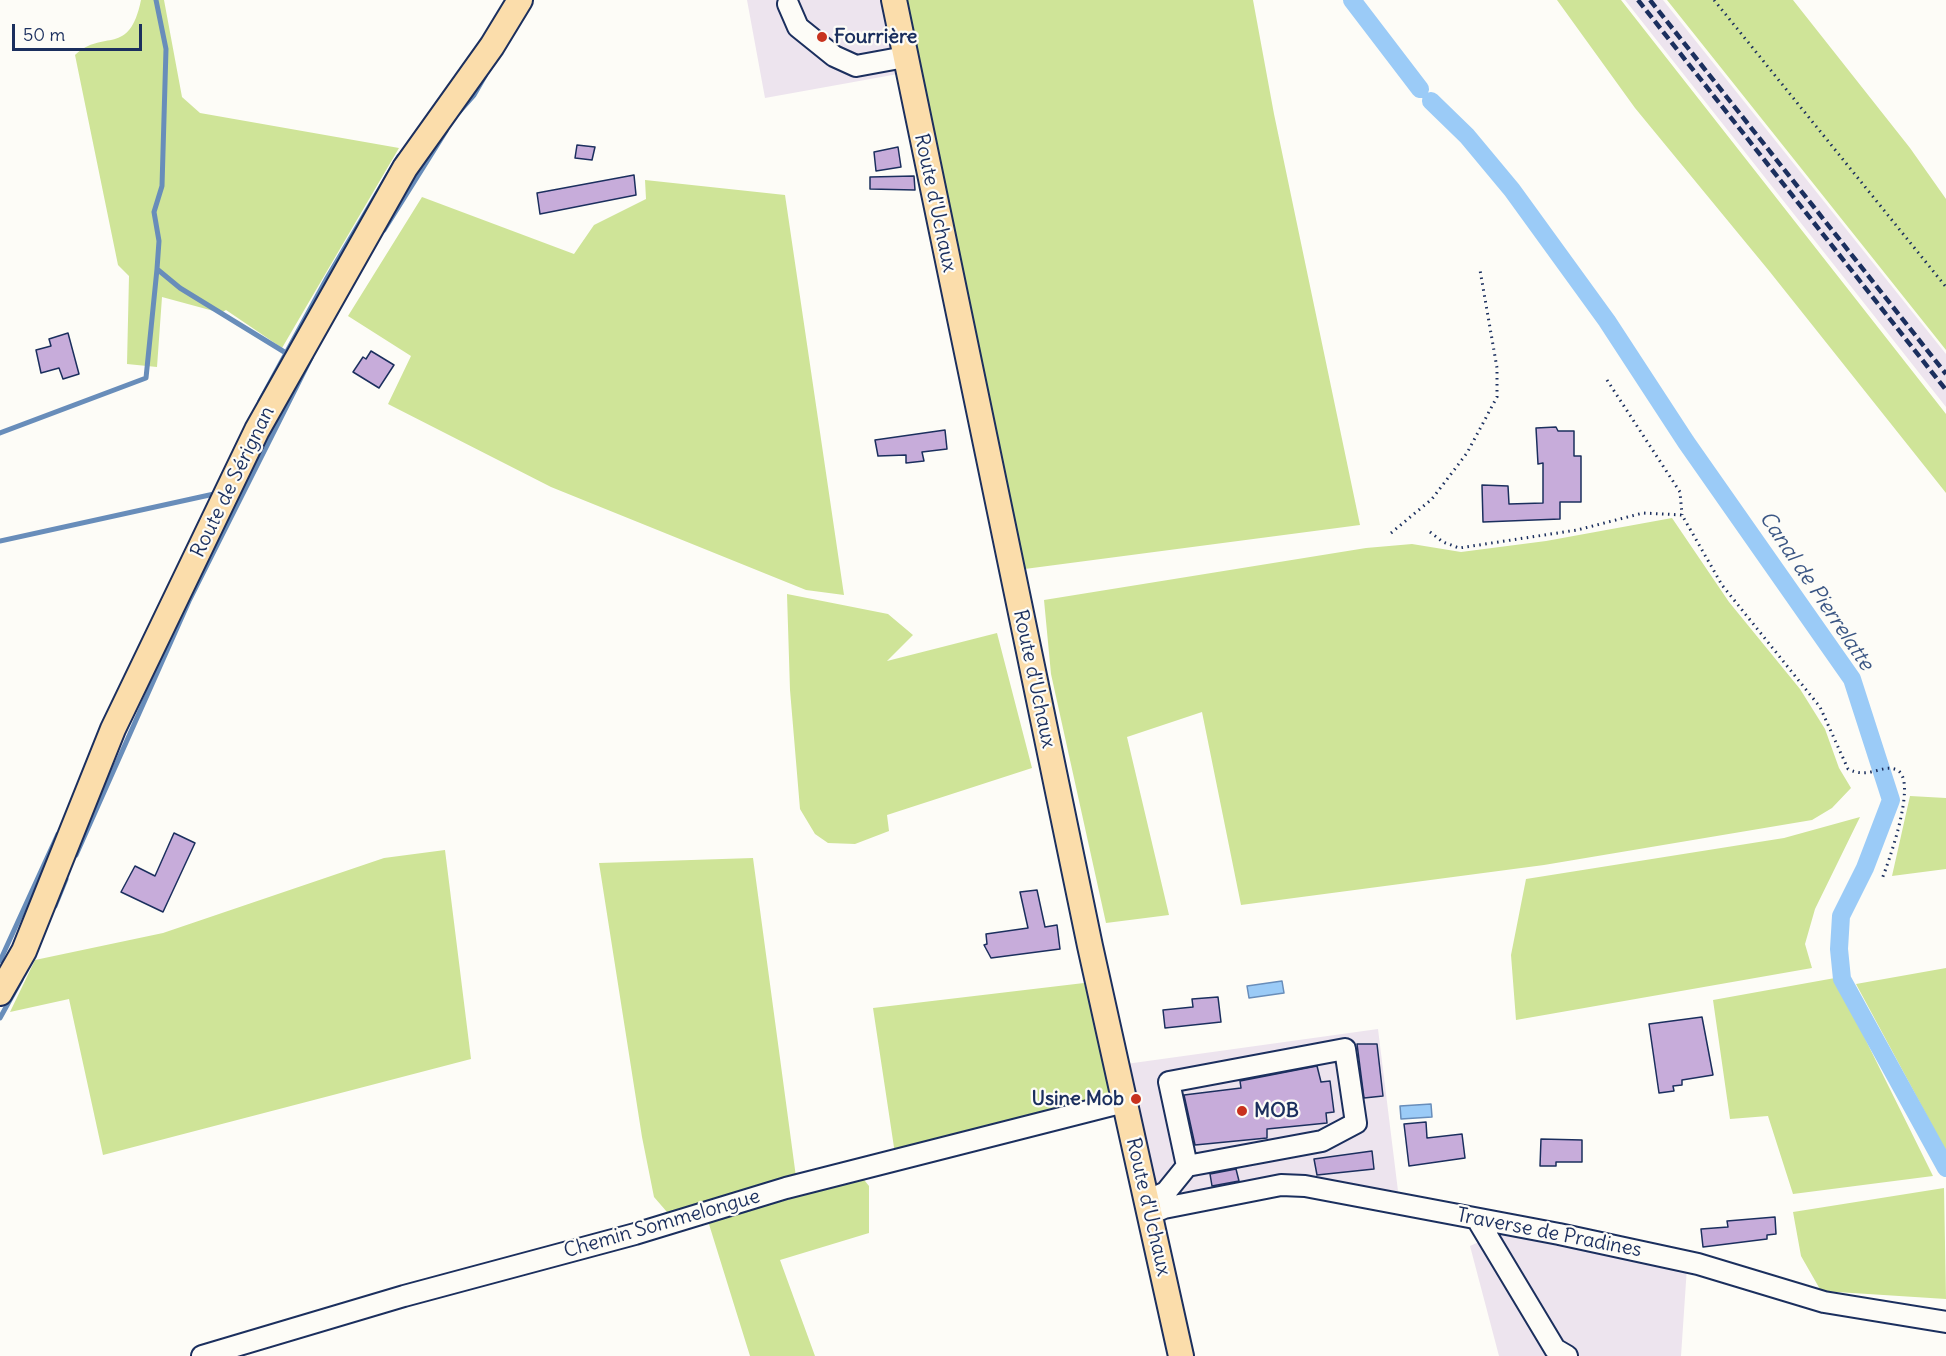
<!DOCTYPE html>
<html>
<head>
<meta charset="utf-8">
<style>
  body { margin:0 }
  #map { position:relative; width:1946px; height:1356px; overflow:hidden; background:#fdfcf7; font-family:Delius,sans-serif }
  canvas { display:block }
  .scale { position:absolute; left:12px; top:24px; width:130px; height:27px; box-sizing:border-box; border:3px solid #1b2f5e; border-top:0; padding-left:8px; font-size:18px; line-height:21px; white-space:nowrap; color:#1b2f5e; -webkit-text-stroke:4px #fdfcf7; paint-order:stroke }
</style>
</head>
<body>
<div id="map">
<canvas width="1946" height="1356"></canvas>
<div class="scale">50 m</div>
</div>
<script>
const context = document.querySelector('canvas').getContext('2d');
context.lineJoin = 'round';
function paint(path, color) { context.fillStyle = color; context.fill(path, 'evenodd'); }
function stroke(path, color, width, dash) { context.strokeStyle = color; context.lineWidth = width; context.lineCap = dash ? 'butt' : 'round'; context.setLineDash(dash || []); context.stroke(path); }
function label(font, color, halo, rows, align = 'center') {
  context.font = font + ' Delius,sans-serif'; context.lineWidth = 4.5; context.setLineDash([]); context.textBaseline = 'middle'; context.strokeStyle = halo; context.fillStyle = color; for (const [text, x, y, turn = 0] of rows) {
    context.save(); context.translate(x, y); context.rotate((+turn || 0) * Math.PI / 180); context.textAlign = isNaN(turn) ? turn : align; if (halo) context.strokeText(text, 0, 0); context.fillText(text, 0, 0); context.restore();
  }
}
paint(new Path2D(`
  M747 0H883L898 74 765 98Z
  M1625 0H1663L1946 354V407Z
  M1378 1029 1398 1191 1293 1178 1155 1203 1126 1064Z
  M1505 1230 1687 1267 1681 1356H1499L1470 1246Z`), '#ede4ee');
paint(new Path2D(`
  M141 0H164L182 97 200 113 399 148 282 348 226 310 221 313 162 297 157 367 127 364 129 276 118 265 75 55C104 28 129 58 141 0Z
  M907 0H1253L1274 114 1360 525 1017 570 941 193Z
  M1557 0H1621L1946 414V493L1770 272 1635 108Z
  M1667 0H1793L1910 148 1946 199V350Z
  M645 180 785 195 844 595 806 590 551 487 388 404 411 356 348 316 422 197 574 254 594 225 646 199Z
  M1672 518 1729 602 1800 689 1825 729 1839 768 1851 788 1832 808 1812 820 1544 865 1241 905 1202 712 1127 737 1169 915 1106 923 1051 674 1044 600 1366 548 1412 544 1461 552 1546 541Z
  M787 594 888 614 913 635 887 661 997 633 1032 768 887 815 889 831 855 844 828 843 815 834 800 809 790 690Z
  M1910 796 1946 798V869L1892 876Z
  M1860 817 1815 909 1805 944 1812 968 1516 1020 1511 955 1526 879 1784 838Z
  M445 850 471 1059 103 1155 69 999 10 1012 35 960 163 933 384 858Z
  M753 858 796 1177 667 1212 654 1197 642 1137 599 863Z
  M1946 968V1151L1856 984Z
  M1835 978 1933 1176 1793 1194 1768 1116 1730 1119 1713 1000Z
  M1084 983 1113 1095 895 1154 873 1008Z
  M861 1176 869 1186V1233L780 1260 815 1356H750L708 1221Z
  M1944 1188 1946 1299 1821 1291 1801 1256 1793 1212Z`), '#cfe498');
const water = new Path2D(`
  M1282 981 1284 993 1249 998 1247 986Z
  M1431 1104 1432 1117 1401 1119 1400 1106Z`);
paint(water, '#9bcbf7');
stroke(water, '#688dba', 1.5);
stroke(new Path2D(`
  M156 0 166 49 162 186 154 212 159 241 157 269 180 288 286 353
  M459 112 474 95 485 76
  M384 230 446 131
  M260 401 327 278 399 156
  M0 433 146 378 157 269
  M0 541 214 494
  M76 855 189 601 311 358
  M55 906 66 879
  M0 961 58 834
  M0 1018 21 980`), '#688dba', 5);
stroke(new Path2D(`
  M1352 0 1420 89
  M1431 101 1467 136 1512 190 1607 321 1686 442 1852 679 1891 800 1865 868 1841 916 1839 949 1842 979 1946 1168`), '#9bcbf7', 18);
const building = new Path2D(`
  M577 145 595 147 592 160 575 158Z
  M898 147 901 167 876 171 874 152Z
  M634 175 636 195 540 214 537 193Z
  M914 176 915 190 870 189V177Z
  M68 333 79 374 63 379 59 368 41 373 36 350 51 346 49 339Z
  M371 351 394 365 379 388 353 372 363 357 366 359Z
  M1556 427 1558 431H1574V456H1581V502H1560V519L1483 522 1482 485 1508 486 1509 504 1543 503V463L1538 464 1536 428Z
  M945 430 947 449 922 452 924 461 906 463V455L878 456 875 440Z
  M174 833 195 843 163 912 121 892 135 866 155 876Z
  M1037 890 1045 927 1057 925 1060 949 991 958 984 945 987 944 986 934 1028 928 1020 892Z
  M1218 997 1221 1022 1165 1028 1163 1010 1193 1007 1192 999Z
  M1702 1017 1713 1075 1682 1080V1085L1673 1086 1674 1091 1659 1093 1649 1024Z
  M1357 1044H1377L1383 1096 1364 1098Z
  M1317 1066 1321 1082 1330 1081 1334 1112 1326 1113 1327 1123 1267 1129V1138L1195 1145 1184 1095 1241 1088 1240 1081Z
  M1426 1122 1427 1138 1462 1134 1465 1158 1409 1166 1404 1124Z
  M1541 1139 1582 1140V1162H1556V1166H1540Z
  M1372 1151 1374 1169 1317 1175 1314 1159Z
  M1236 1169 1239 1181 1212 1186 1210 1174Z
  M1775 1217 1776 1234 1767 1235V1239L1703 1247 1701 1229 1728 1227 1727 1221Z`);
paint(building, '#c7acda');
stroke(building, '#1b2f5e', 1.5);
const minor = new Path2D(`
  M788 4 798 27 834 56 856 66 905 57
  M1147 1201 1166 1192 1187 1166 1169 1082 1345 1049 1356 1123 1322 1141 1187 1166
  M1150 1214 1164 1208 1281 1185 1305 1186 1559 1234 1698 1264 1824 1302 1946 1322
  M1477 1219 1555 1349 1567 1356
  M202 1356 404 1296 635 1234 786 1188 1124 1102`);
const major = new Path2D(`
  M894 0 1090 946 1181 1356
  M0 993 24 951 113 729 257 430 405 168 492 46 520 0`);
stroke(minor, '#1b2f5e', 24);
stroke(major, '#1b2f5e', 28);
stroke(new Path2D(`
  M1714 0 1946 287
  M1607 380 1680 492 1682 515
  M1430 532 1443 542 1459 548 1577 530 1643 513 1682 515 1722 585 1820 707 1848 769C1870 780 1882 763 1897 770 1918 780 1889 861 1882 879
  M1391 533 1432 499 1467 453 1497 397V368L1480 270`), '#1b2f5e', 3, [1.5, 4.5]);
stroke(minor, '#fdfcf7', 20);
stroke(major, '#fbddab', 24);
stroke(new Path2D(`
  M1638 0 1946 390
  M1650 0 1946 374`), '#1b2f5e', 4.5, [9, 4.5]);
for (const [x, y, r, color] of [
  [822,37,6,"#c8321e"],
  [1136,1099,6,"#c8321e"],
  [1242,1111,6,"#c8321e"]
]) { const dot = new Path2D(); dot.arc(x, y, r, 0, 2 * Math.PI); context.fillStyle = color; context.fill(dot); stroke(dot, '#fdfcf7', 2); }
label('bold 20px', '#1b2f5e', '#fdfcf7', [
  ["Fourrière",834,37],
  ["Usine Mob",1124,1099,"right"],
  ["MOB",1254,1111]
], 'left');
label('20px', '#1b2f5e', '#fdfcf7', [
  ["Route d'Uchaux",935,203,78],
  ["Route de Sérignan",233,482,-64],
  ["Route d'Uchaux",1034,679,78],
  ["Route d'Uchaux",1148,1207,77],
  ["Chemin Sommelongue",662,1224,-16],
  ["Traverse de Pradines",1549,1233,11]
]);
label('italic 21px', '#3b5684', '#fdfcf7', [
  ["Canal de Pierrelatte",1816,591,56]
]);
</script>
</body>
</html>
